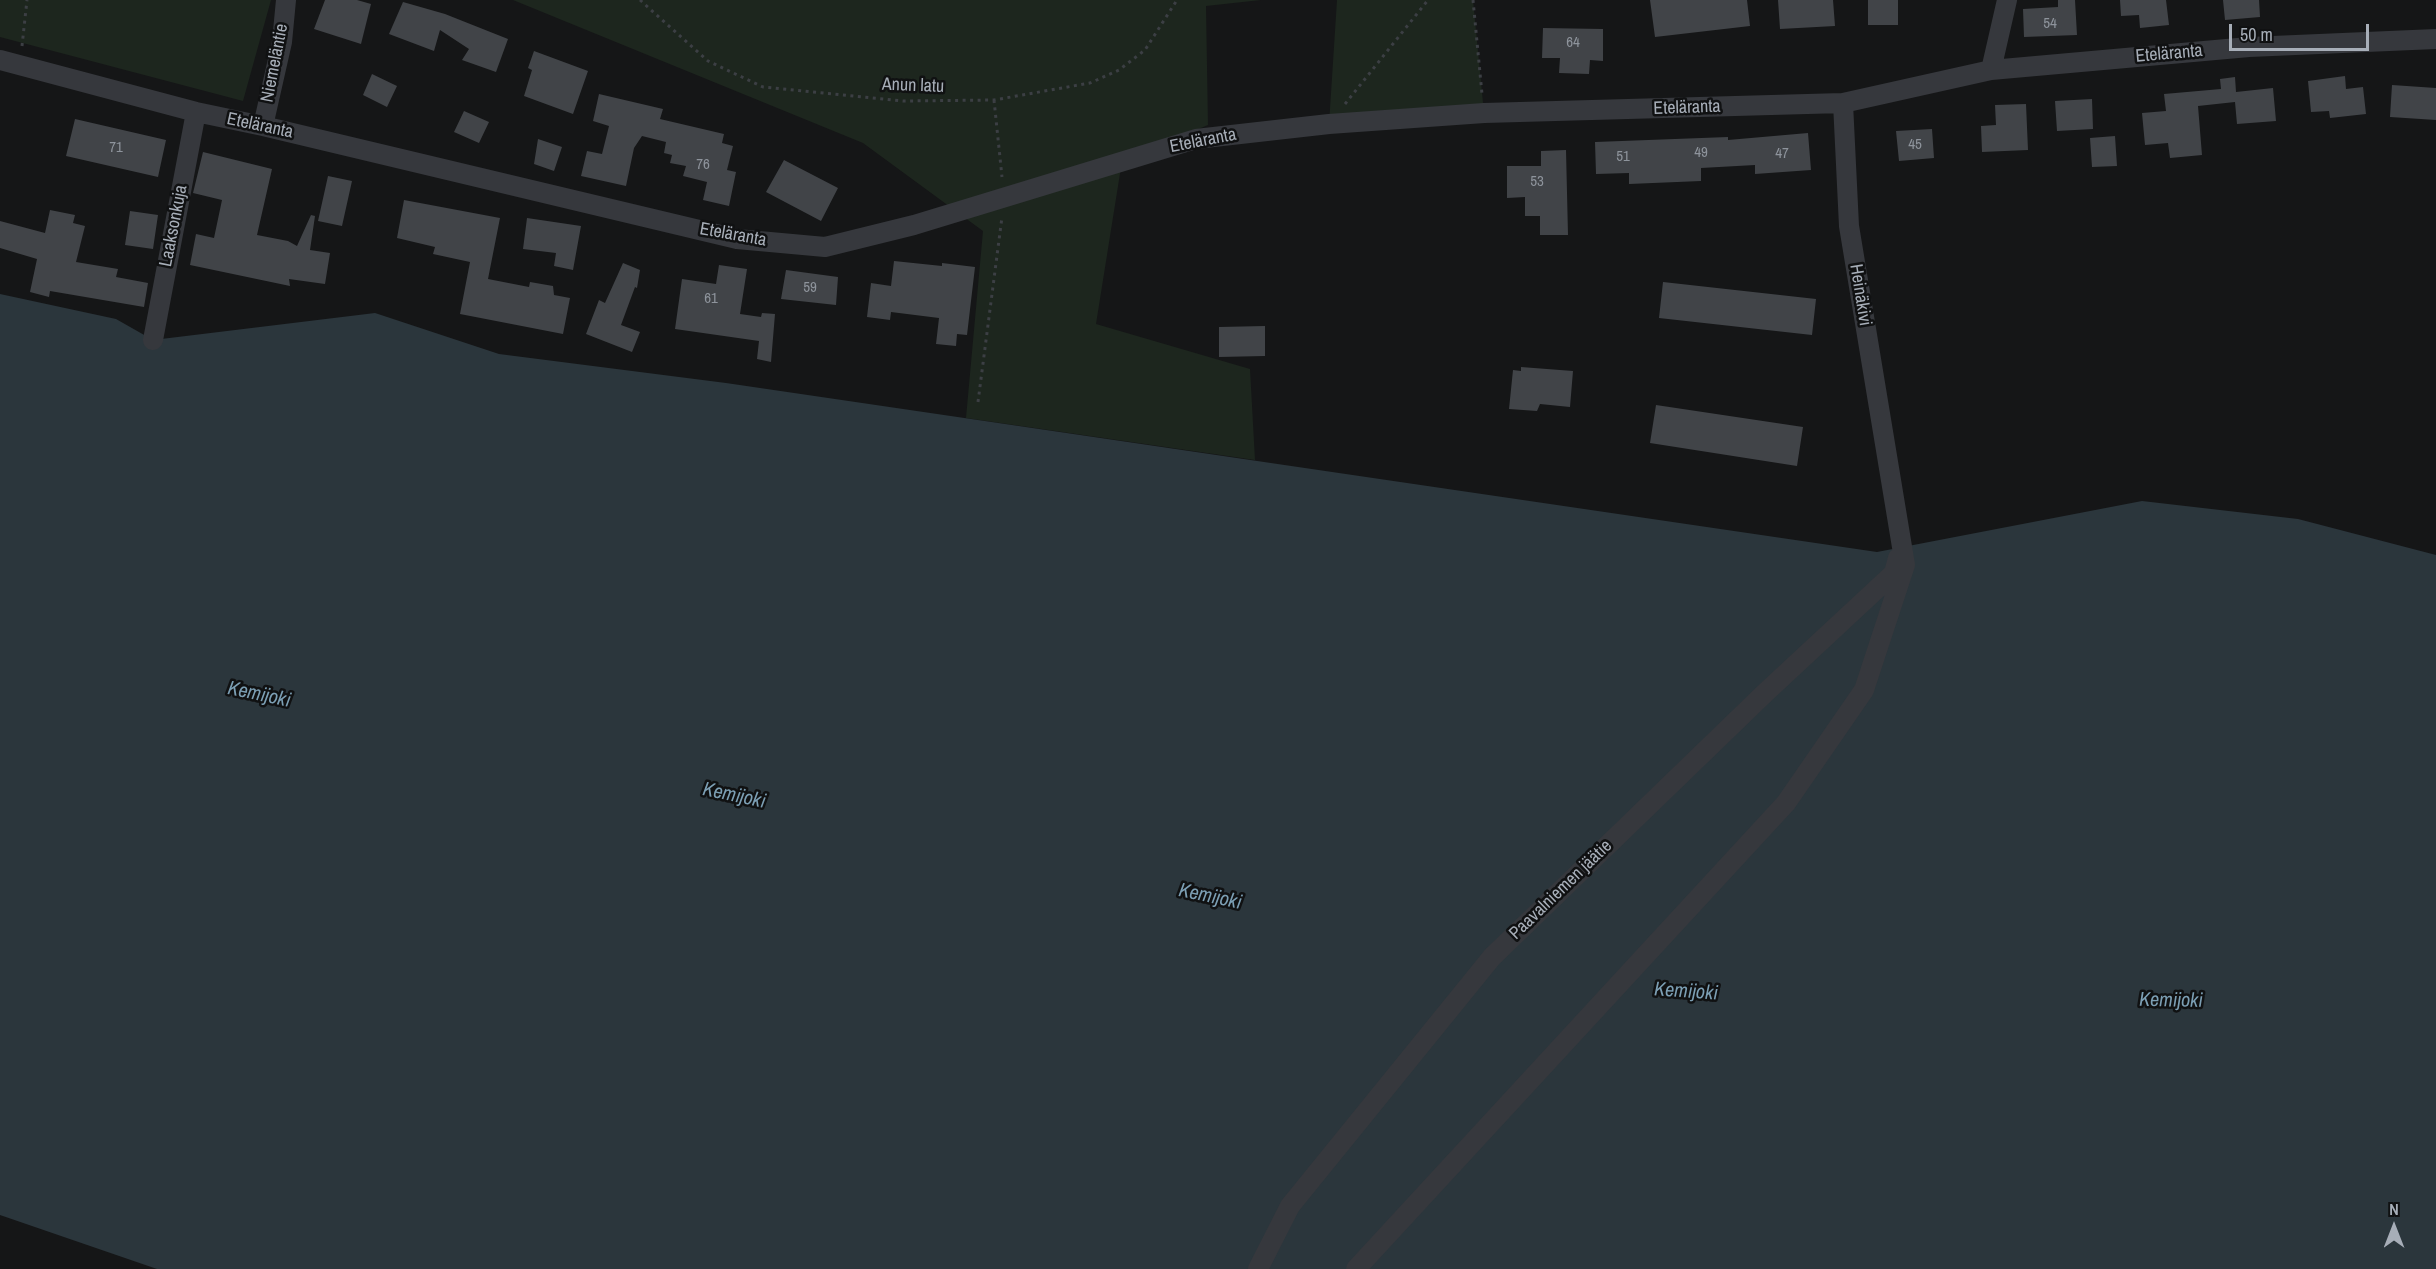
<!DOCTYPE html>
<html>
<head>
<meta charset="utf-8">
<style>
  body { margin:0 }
  #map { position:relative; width:2436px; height:1269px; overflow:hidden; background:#151617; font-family:"Archivo Narrow",sans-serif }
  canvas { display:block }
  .north { position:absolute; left:2364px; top:1197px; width:60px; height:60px; -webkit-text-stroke:4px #101112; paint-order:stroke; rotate:0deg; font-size:16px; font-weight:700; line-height:24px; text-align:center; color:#a7aeb8 }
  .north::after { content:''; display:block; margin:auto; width:21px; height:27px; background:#a7aeb8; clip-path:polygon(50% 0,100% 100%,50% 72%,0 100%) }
  .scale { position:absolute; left:2229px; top:24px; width:140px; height:27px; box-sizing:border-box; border:3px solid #a7aeb8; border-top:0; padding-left:8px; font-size:18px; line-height:21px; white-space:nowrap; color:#a7aeb8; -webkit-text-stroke:4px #101112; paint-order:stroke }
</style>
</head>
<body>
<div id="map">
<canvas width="2436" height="1269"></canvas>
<div class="north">N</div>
<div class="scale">50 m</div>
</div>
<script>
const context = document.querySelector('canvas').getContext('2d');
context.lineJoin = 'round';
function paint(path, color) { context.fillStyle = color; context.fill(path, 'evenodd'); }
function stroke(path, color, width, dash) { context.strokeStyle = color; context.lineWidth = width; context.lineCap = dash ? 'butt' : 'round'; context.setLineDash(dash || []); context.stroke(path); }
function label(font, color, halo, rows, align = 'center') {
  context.font = font + ' "Archivo Narrow",sans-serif'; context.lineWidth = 5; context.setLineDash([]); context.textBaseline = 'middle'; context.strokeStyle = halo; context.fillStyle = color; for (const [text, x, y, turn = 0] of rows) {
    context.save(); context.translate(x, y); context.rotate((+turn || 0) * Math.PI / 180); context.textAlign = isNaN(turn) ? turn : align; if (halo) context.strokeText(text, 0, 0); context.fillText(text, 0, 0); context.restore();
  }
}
paint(new Path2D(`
  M0 0H271L243 101 0 37Z
  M513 0H1261L1206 6 1208 125 1122 161 1096 324 1250 369 1255 460 966 418 983 231 863 143Z
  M1337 0H1473L1484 113 1329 124Z`), '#1d261e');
paint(new Path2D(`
  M0 294 116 319 153 340 375 313 499 354 726 383 1877 552 2142 501 2298 519 2436 555V1269H157L0 1215Z`), '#2b363c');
paint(new Path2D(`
  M325 0H357L371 4 361 44 314 29Z
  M1650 0H1747L1750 26 1655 37Z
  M1778 0H1833L1835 26 1780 29Z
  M1868 0H1898V25H1868Z
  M2058 0H2075L2077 35 2024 37 2023 9 2058 7Z
  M2120 0H2166L2169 25 2140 28 2139 15 2121 16Z
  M2223 0H2259L2260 17 2225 20Z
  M403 2 445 14 508 39 496 72 462 60 469 49 440 30 434 51 389 34Z
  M1543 28 1603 29V61L1590 60 1589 74 1559 73 1560 58H1542Z
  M534 51 588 71 573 114 524 96 532 70 528 68Z
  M372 74 397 86 387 107 363 95Z
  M2345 76 2346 89 2363 87 2366 114 2330 118 2329 111 2311 112 2308 81Z
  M2235 77 2236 92 2273 88 2276 121 2237 124 2235 102 2198 106 2202 155 2170 158 2168 143 2145 145 2142 113 2166 111 2164 94 2221 89 2220 79Z
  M2392 85 2436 88V120L2390 117Z
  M599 94 663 109 660 119 724 134 722 143 733 146 727 170 736 172 729 206 703 200 707 182 683 176 686 166 670 163 672 155 664 153 666 142 642 136 634 148 626 186 581 176 587 151 602 154 609 126 593 121Z
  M2092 99 2093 129 2057 131 2055 101Z
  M2026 104 2028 150 1982 152 1981 126 1996 125 1995 105Z
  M464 111 489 122 479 143 454 132Z
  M75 119 166 140 158 177 66 156Z
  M1932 129 1934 158 1899 161 1896 131Z
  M1808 133 1811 170 1755 174V165L1701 168V181L1629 184V173L1596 174 1595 142 1728 137V140Z
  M2115 136 2117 166 2092 167 2090 138Z
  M538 139 562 147 554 171 534 164Z
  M1566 150 1568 235H1540V216H1525V197L1507 198V166H1541V151Z
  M203 152 272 169 257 235 288 241 297 246 311 215 315 216 310 250 330 253 325 284 289 279 290 286 190 265 196 234 214 238 222 200 193 193Z
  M784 160 838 188 821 221 766 192Z
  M328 176 352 181 342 226 318 221Z
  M404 200 500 218 488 279 529 287 530 282 553 286 554 295 570 298 563 334 460 314 470 262 433 254 435 247 397 238Z
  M50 210 75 215 73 223 85 226 76 262 118 269 116 277 148 283 144 307 50 291 49 297 30 292 37 259 0 248V221L45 233Z
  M130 211 158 215 153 249 125 245Z
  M527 218 581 226 573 270 554 266 556 253 523 249Z
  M894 261 942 266V263L975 267 967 335 957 334 956 346 936 344 939 318 891 312 890 320 867 317 871 283 891 286Z
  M623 263 640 270 637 288 635 287 621 325 640 332 632 352 586 334 599 300 605 303Z
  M719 265 747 269 740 314 761 317 762 313 775 314 771 362 757 359 759 341 675 329 682 279 716 284Z
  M786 270 838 277 836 305 781 299Z
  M1663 282 1816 299 1812 335 1659 318Z
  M1265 326V356L1219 357V327Z
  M1521 367 1573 371 1570 407 1540 404 1537 411 1509 409 1513 370 1521 371Z
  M1656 405 1803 427 1797 466 1650 443Z`), '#414448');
stroke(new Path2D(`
  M640 0 708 61 763 87 903 101 994 100 1090 83 1119 70 1145 50 1177 0
  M1473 0 1482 94
  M22 46 27 0
  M994 100 1002 177
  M1345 104 1428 0
  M978 402 1002 217`), '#3c3f44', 3, [3, 4.5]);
stroke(new Path2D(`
  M0 60 196 112 263 126 737 239 825 247 914 225 1196 139 1329 124 1484 113 1843 103 1991 70 2249 47 2436 39
  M1991 70 2007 0
  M263 126 282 42 286 0
  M153 340 196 112
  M1258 1269 1290 1206 1492 957 1765 693 1894 573 1898 558
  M1356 1269 1786 803 1864 690 1905 565 1849 226 1843 103`), '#36383d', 20);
label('15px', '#8e949c', null, [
  ["54",2050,24],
  ["64",1573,43],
  ["45",1915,145],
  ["71",116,148],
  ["49",1701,153],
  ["47",1782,154],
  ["51",1623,157],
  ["76",703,165],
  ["53",1537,182],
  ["59",810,288],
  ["61",711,299]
]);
label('18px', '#a7aeb8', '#101112', [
  ["Eteläranta",2169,54,-5],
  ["Niemeläntie",275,63,-79],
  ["Anun latu",913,86,2],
  ["Eteläranta",1687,108,-2],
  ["Eteläranta",260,126,12],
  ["Eteläranta",1203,141,-11],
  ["Laaksonkuja",174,226,-79],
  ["Eteläranta",733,235,10],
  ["Heinäkivi",1860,295,81],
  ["Paavalniemen jäätie",1561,890,-44]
]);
label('italic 20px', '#7c9fb4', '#101112', [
  ["Kemijoki",259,695,12],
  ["Kemijoki",734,796,12],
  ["Kemijoki",1210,897,12],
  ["Kemijoki",1686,992,4],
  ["Kemijoki",2171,1001,1]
]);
</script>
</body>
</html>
